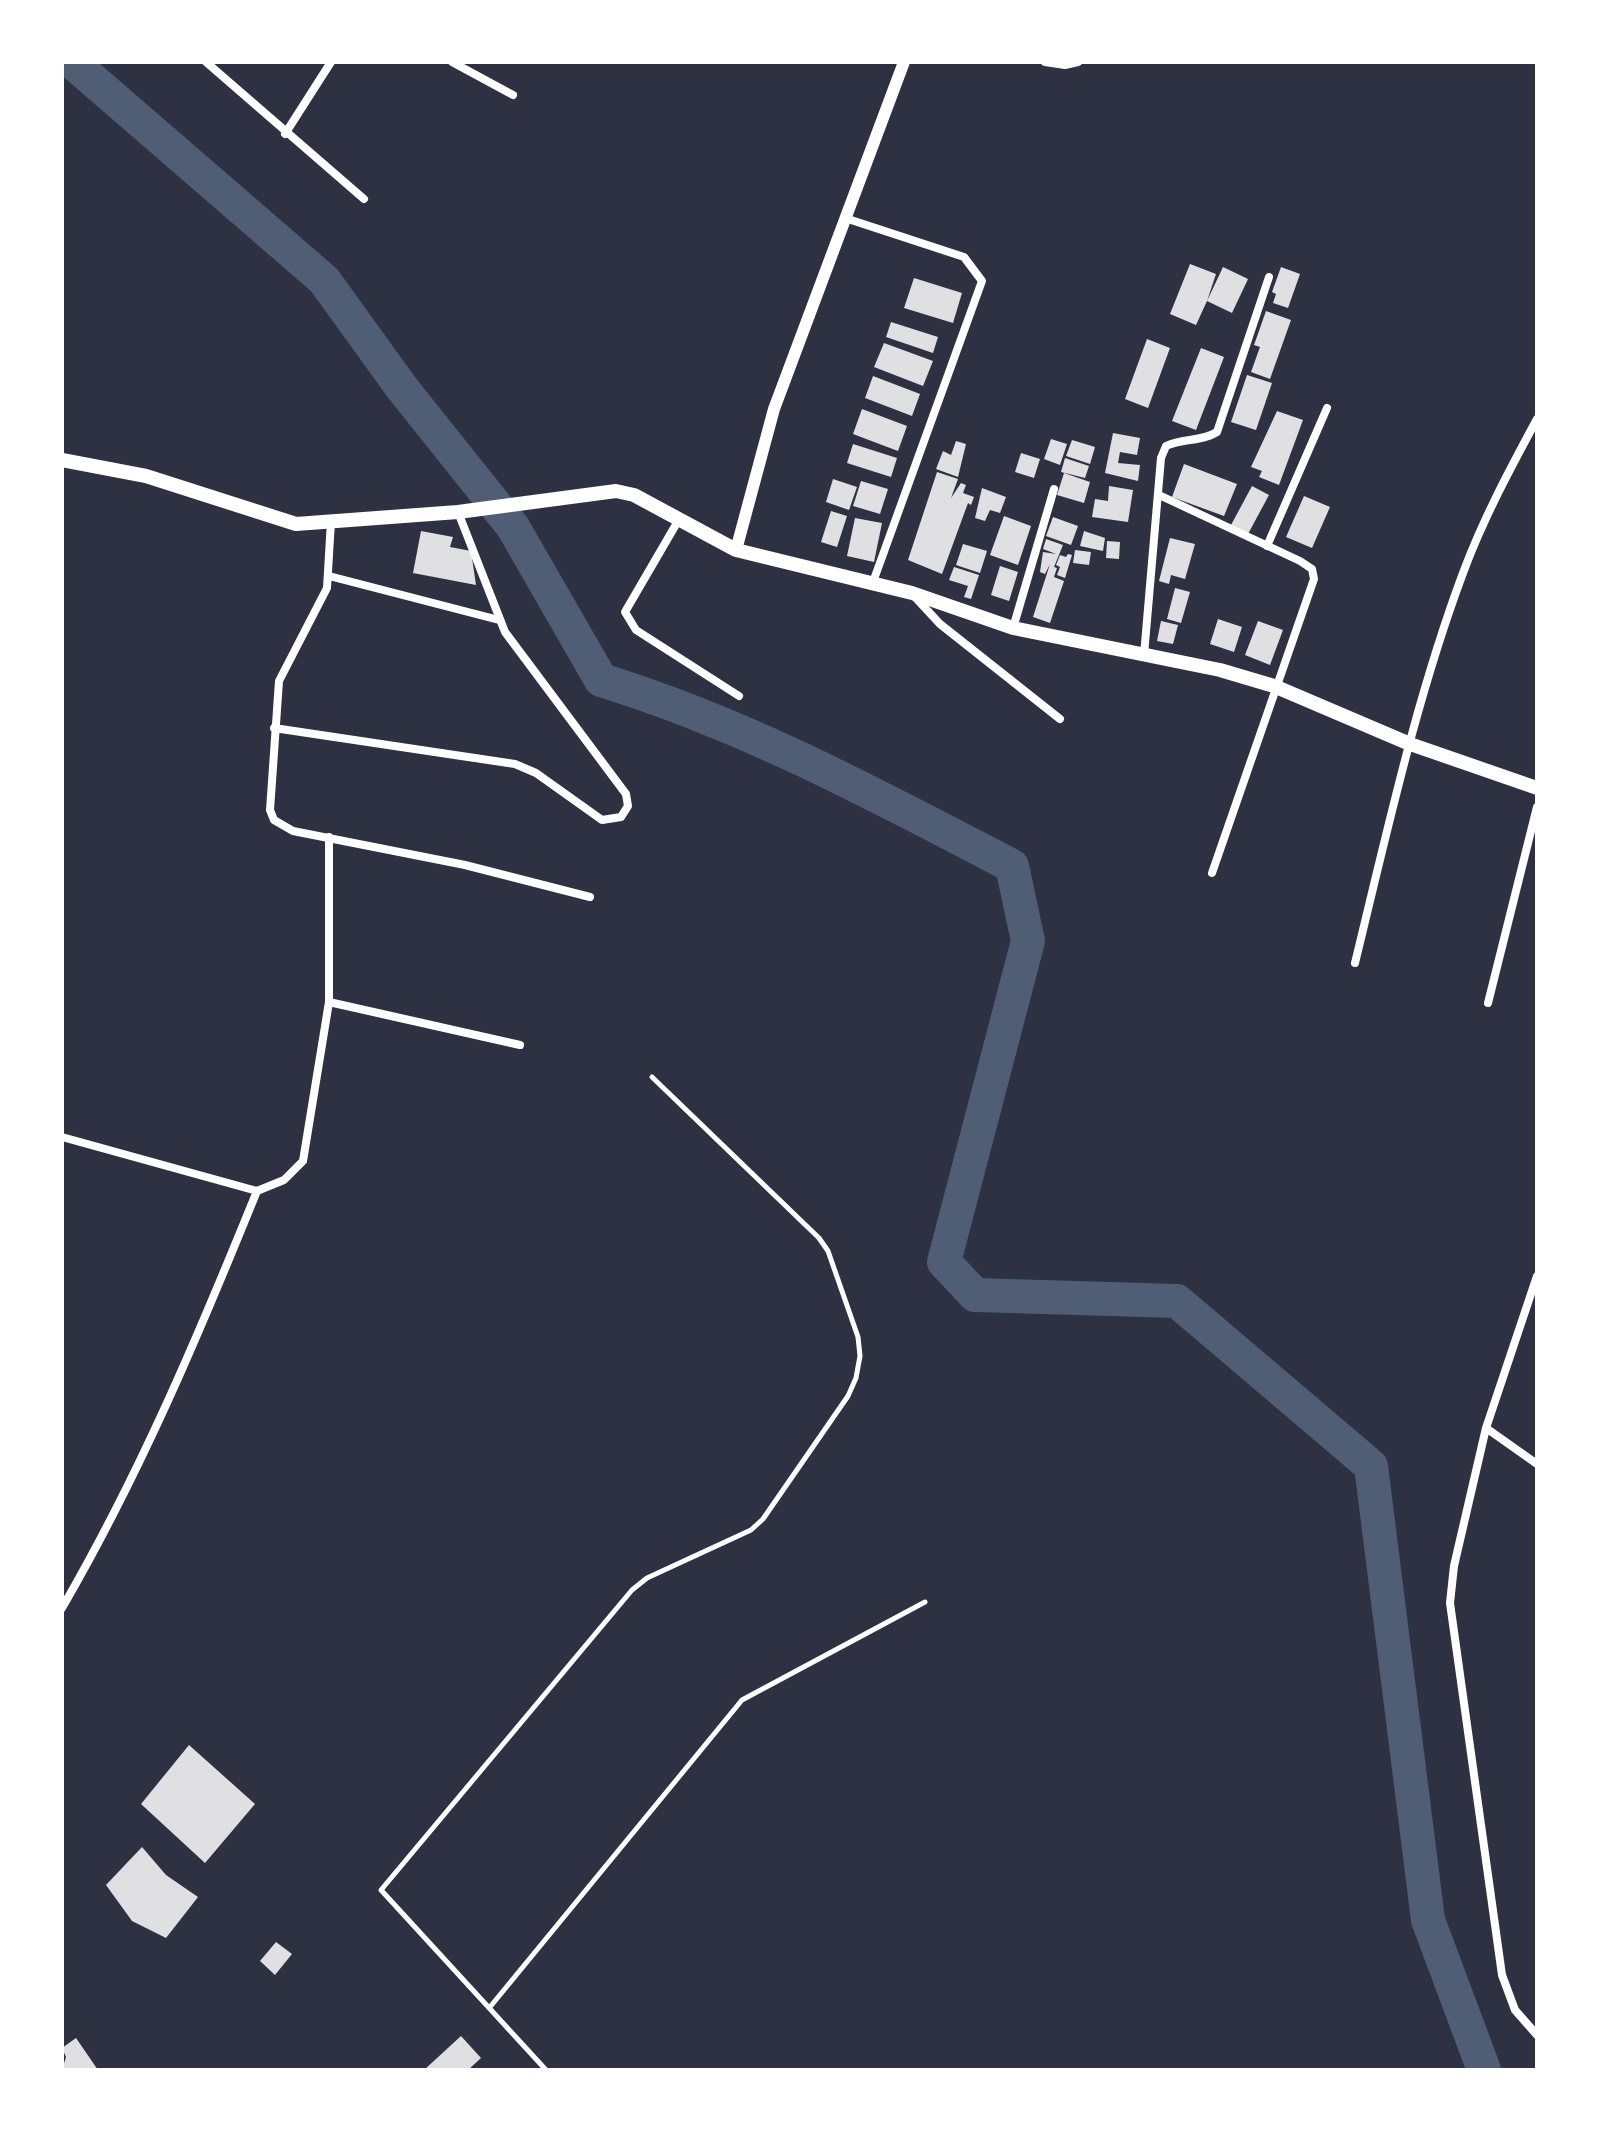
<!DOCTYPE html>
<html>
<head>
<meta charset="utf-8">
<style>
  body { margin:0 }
  #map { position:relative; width:1599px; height:2132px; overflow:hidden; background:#2d3142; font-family:"Source Sans 3",sans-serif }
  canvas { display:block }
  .frame { position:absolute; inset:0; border:64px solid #fff; pointer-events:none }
</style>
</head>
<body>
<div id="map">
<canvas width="1599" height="2132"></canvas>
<div class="frame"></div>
</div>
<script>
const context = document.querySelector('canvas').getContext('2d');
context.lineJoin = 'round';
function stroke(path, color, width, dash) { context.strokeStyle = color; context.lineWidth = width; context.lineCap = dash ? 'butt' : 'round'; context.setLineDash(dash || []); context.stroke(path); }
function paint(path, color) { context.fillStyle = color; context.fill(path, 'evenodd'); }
stroke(new Path2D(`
  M72 62 324 280 402 388 513 527 601 680C747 725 878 796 1012 866L1028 941 944 1262 975 1295 1177 1301 1371 1466 1428 1920 1484 2070`), '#4f5d75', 34);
paint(new Path2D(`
  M1190 264 1216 274 1207 301 1223 267 1248 279 1232 313 1207 301 1196 325 1170 314Z
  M1281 267 1300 274 1288 308 1273 303 1276 294 1272 292Z
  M914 278 962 293 953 323 904 308Z
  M1266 311 1291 320 1270 379 1251 372 1260 347 1254 345Z
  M891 322 938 337 933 353 886 337Z
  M1147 339 1170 348 1148 408 1125 399Z
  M884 343 933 361 923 386 874 367Z
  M1201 348 1224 357 1196 430 1172 421Z
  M1247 375 1272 383 1256 430 1231 422Z
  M873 376 920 394 912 416 865 398Z
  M862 409 907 426 898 451 853 434Z
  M1277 411 1303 420 1279 485 1259 477 1262 471 1251 467Z
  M1113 433 1140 438 1137 455 1120 452 1118 463 1140 465 1138 481 1105 473Z
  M1051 439 1067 444 1060 465 1044 459Z
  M1072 440 1095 447 1090 464 1066 456Z
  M956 441 966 444 958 477 936 469 943 451 951 455Z
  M853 444 897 458 891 477 847 463Z
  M1021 453 1040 459 1034 478 1015 472Z
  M1065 458 1089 466 1085 478 1061 472Z
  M1184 464 1237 484 1224 516 1172 497Z
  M937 472 958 479 951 498 961 483 966 485 963 493 974 497 971 505 968 503 942 574 908 560Z
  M1064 473 1090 482 1084 503 1057 495Z
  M833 479 857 487 849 510 826 502Z
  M861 481 888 489 880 514 853 506Z
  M1109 486 1133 490 1128 522 1092 517 1095 499 1108 501Z
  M1252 486 1269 495 1248 534 1231 525Z
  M982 488 1006 497 1000 513 990 510 985 521 975 518Z
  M1304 496 1330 507 1312 548 1286 537Z
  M831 511 847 516 837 547 821 542Z
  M1004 516 1031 526 1018 565 990 555Z
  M1053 517 1078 526 1071 545 1046 536Z
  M855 518 882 523 874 562 847 556Z
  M421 531 453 537 450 547 471 551 476 585 413 573Z
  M1084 531 1105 538 1103 551 1080 546Z
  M1170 538 1195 544 1185 579 1171 575 1169 584 1159 581Z
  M1046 539 1063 545 1054 567 1057 568 1054 577 1064 581 1050 623 1033 617 1050 564 1045 574 1040 572 1043 552 1056 554 1043 549Z
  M1107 541 1120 542 1119 559 1106 558Z
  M963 544 987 551 980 573 956 565Z
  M1075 550 1091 552 1089 565 1073 563Z
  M1068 554 1072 555 1065 578 1057 575 1060 567 1056 565 1060 555 1066 557Z
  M1000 566 1018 572 1009 601 991 595Z
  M954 567 979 575 971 599 964 597 968 586 949 580Z
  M1175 588 1190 592 1181 623 1167 619Z
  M1218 619 1242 627 1234 652 1210 644Z
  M1161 621 1178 625 1173 644 1157 641Z
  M1258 621 1283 630 1270 665 1245 655Z
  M189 1745 255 1804 205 1863 141 1804Z
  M142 1847 166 1875 198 1897 166 1938 132 1921 106 1885Z
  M276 1942 292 1954 275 1975 260 1961Z
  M461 2036 481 2058 468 2070H424Z
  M76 2038 98 2070H62L66 2057 62 2048Z`), '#e0e0e3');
stroke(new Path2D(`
  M490 2007 742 1700 925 1602
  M546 2070 381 1890 632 1590 647 1578 751 1530 763 1519 848 1396 856 1378 860 1356 858 1337 828 1251 819 1238 652 1077`), '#fff', 5);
stroke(new Path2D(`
  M206 62 364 199
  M452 62 513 95
  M1045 62 1065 65 1078 62
  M285 134 331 62
  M845 218 964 257 982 281 873 582
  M1159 495 1300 561 1312 569 1314 579 1212 873
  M331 521 327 588 279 681 270 810 274 820 293 831 465 865 590 897
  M678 521 625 612 636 630 739 696
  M1267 546 1327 408
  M329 576 499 620
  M914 596 940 624 1060 719
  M1013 628 1054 489
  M1144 655 1161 458 1166 446C1183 438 1201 442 1217 432L1269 277
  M274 728 515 764 536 773 602 820 621 817 628 806 626 794 505 632 458 512
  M1355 963C1387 832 1416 699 1463 573 1483 519 1510 469 1537 419
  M329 1002 520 1045
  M1488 1003 1537 807
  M62 1137 257 1191 284 1180 303 1161 329 1002V837
  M1537 1276 1486 1428 1537 1464
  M1486 1428 1454 1566 1450 1603 1502 1975 1515 2010 1537 2035
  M62 1608C140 1474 199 1334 257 1191`), '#fff', 8);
stroke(new Path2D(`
  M736 550 774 409 904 62`), '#fff', 12);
stroke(new Path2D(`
  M62 460 146 476 296 524 458 512 616 491 634 495 736 550 912 593 1013 628 1220 670 1274 686 1410 744 1537 788`), '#fff', 14);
</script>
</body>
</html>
